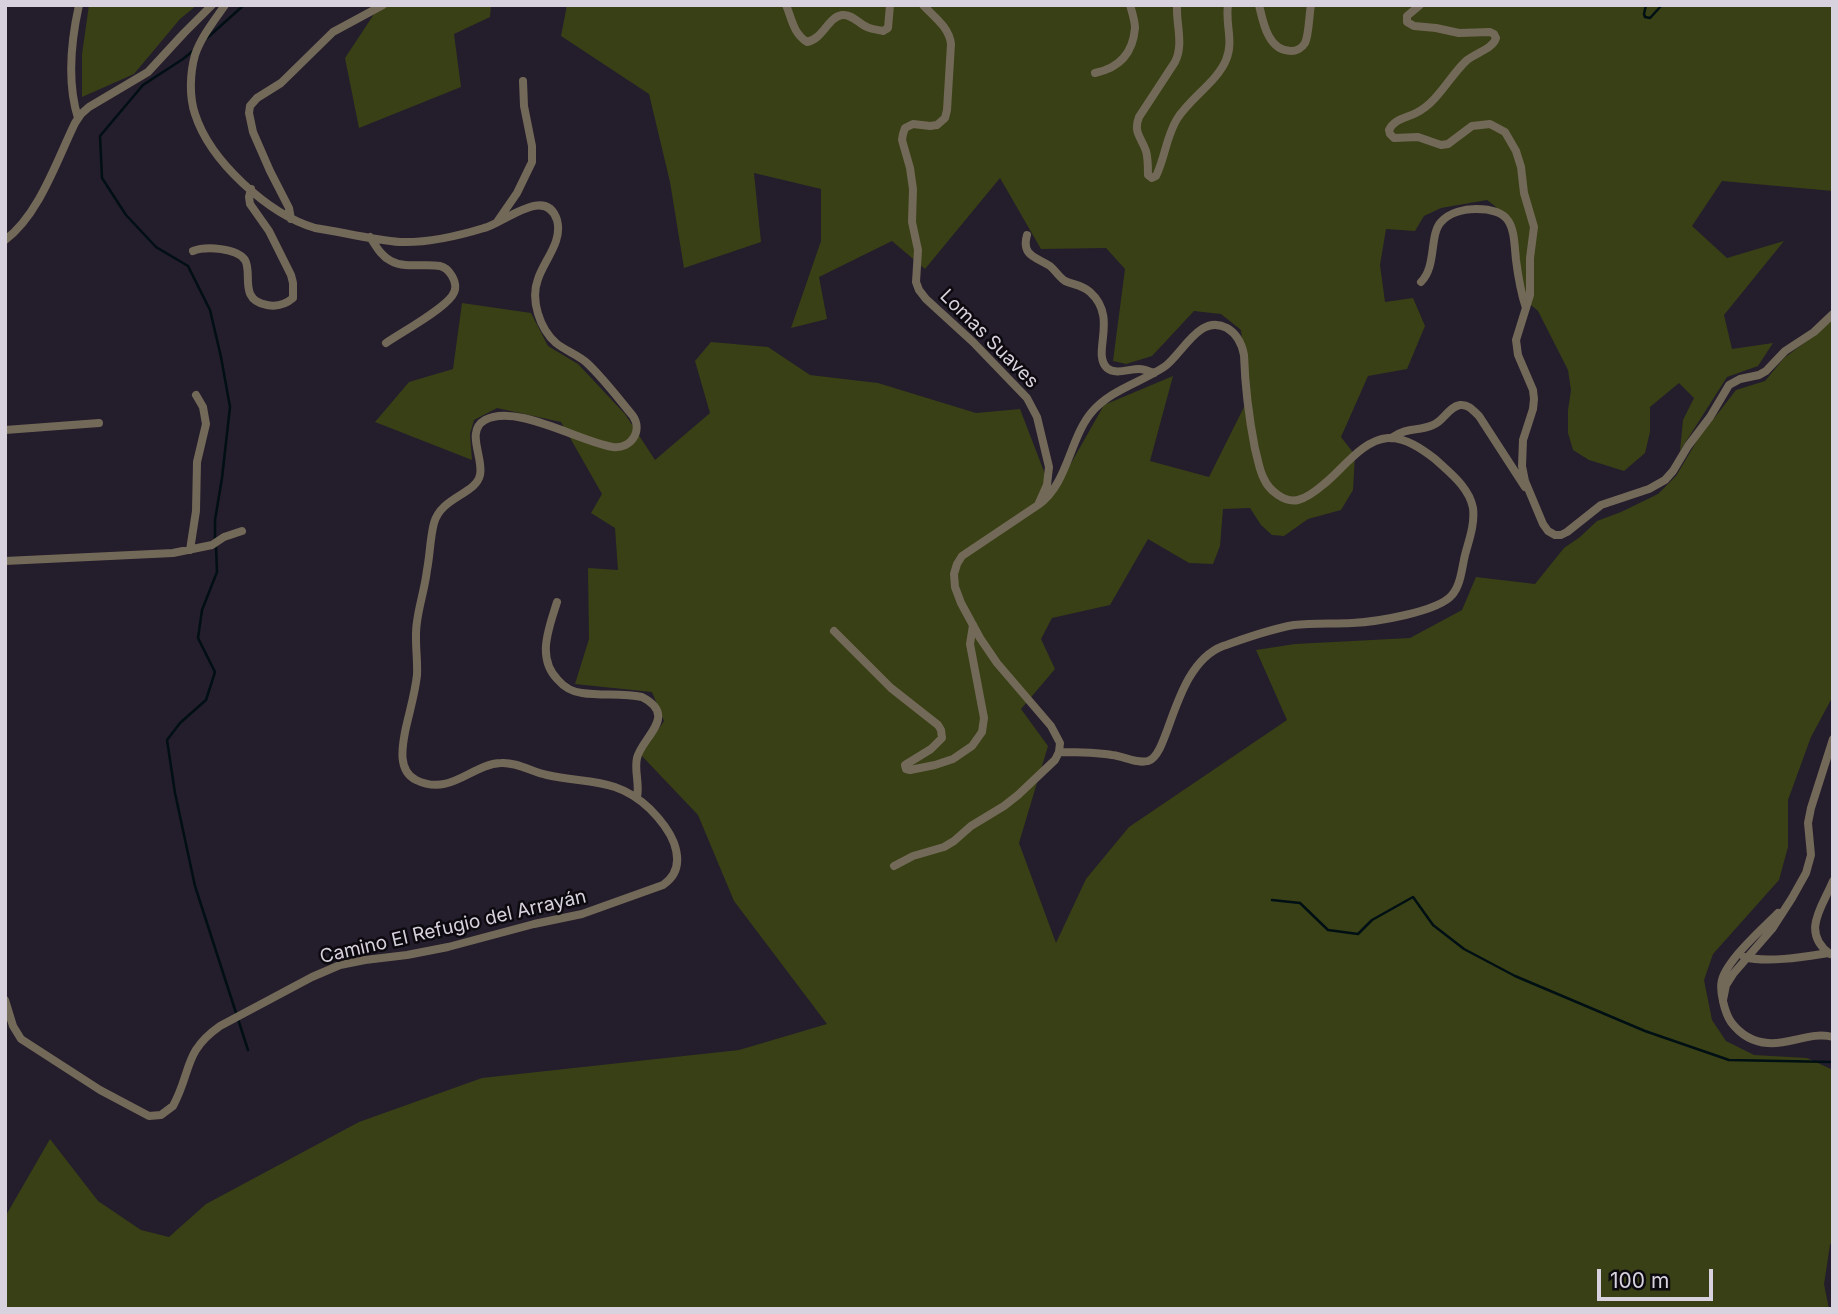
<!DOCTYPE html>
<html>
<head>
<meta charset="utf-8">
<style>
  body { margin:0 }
  #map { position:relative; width:1838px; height:1314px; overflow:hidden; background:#241d2c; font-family:Inter,sans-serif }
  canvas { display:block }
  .frame { position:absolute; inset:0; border:7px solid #d7d2dd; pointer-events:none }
  .scale { position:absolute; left:1597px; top:1269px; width:116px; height:32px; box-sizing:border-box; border:4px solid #d7d2dd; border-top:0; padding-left:9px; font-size:21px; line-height:24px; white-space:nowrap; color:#d7d2dd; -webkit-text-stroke:5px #0c090f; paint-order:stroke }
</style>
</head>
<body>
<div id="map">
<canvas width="1838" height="1314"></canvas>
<div class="frame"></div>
<div class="scale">100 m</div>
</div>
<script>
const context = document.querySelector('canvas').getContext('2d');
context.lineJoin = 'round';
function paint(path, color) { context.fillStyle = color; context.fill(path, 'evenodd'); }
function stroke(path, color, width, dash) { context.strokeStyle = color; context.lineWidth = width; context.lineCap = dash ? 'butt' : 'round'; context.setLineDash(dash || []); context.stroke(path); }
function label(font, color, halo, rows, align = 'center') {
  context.font = font + ' Inter,sans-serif'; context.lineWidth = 5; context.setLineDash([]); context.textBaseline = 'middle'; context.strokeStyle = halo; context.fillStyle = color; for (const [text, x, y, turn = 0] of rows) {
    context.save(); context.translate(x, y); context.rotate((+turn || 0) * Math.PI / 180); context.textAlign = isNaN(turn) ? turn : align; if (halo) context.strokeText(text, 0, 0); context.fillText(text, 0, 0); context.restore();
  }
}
paint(new Path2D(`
  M89 5H197L180 19 134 74 82 97V54Z
  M380 5H491L490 17 454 34 461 87 359 128 345 58Z
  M567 5H1833V191L1722 181 1692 226 1727 258 1784 241 1724 315 1732 349 1773 343 1758 366 1727 377 1680 451 1683 420 1694 398 1679 383 1650 407V432L1645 453 1624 471 1589 460 1573 450 1568 433V410L1571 390 1568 370 1538 311 1525 300 1510 228 1495 206 1487 200 1441 208 1424 216 1415 231 1386 229 1380 265 1385 302 1413 298 1425 326 1407 369 1368 376 1341 437 1355 455 1353 490 1341 510 1308 519 1284 536 1272 535 1261 525 1250 508 1223 509 1220 546 1213 564 1189 563 1148 539 1110 605 1052 618 1041 639 1055 669 1021 709 1048 746 1019 843 1056 943 1086 879 1129 827 1287 720 1256 650 1295 644 1410 638 1462 610 1476 577 1535 584 1564 548 1580 537 1597 521 1621 512 1658 494 1676 476 1698 439 1736 390 1765 381 1784 358 1815 335 1833 319V696L1811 737 1788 800V847L1779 880 1713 954 1704 980 1712 1020 1726 1041 1754 1055 1807 1058 1833 1070V1239L1830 1245 1824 1284 1829 1309H5V1217L50 1139 98 1201 141 1230 169 1237 206 1204 359 1122 482 1078 739 1050 827 1024 734 901 698 815 641 755 664 721 652 692 575 684 589 639 588 568 618 570 615 528 591 513 602 494 561 422 497 408 474 420 470 434 472 460 375 422 409 382 453 369 462 303 531 313 548 346 578 364 625 414 655 460 710 413 695 361 711 342 768 347 810 375 878 383 976 413 1020 409 1053 495 1104 405 1173 376 1150 461 1209 477 1248 399 1241 330 1221 314 1194 311 1152 356 1126 364 1113 361 1125 269 1106 248 1041 249 1000 178 925 269 892 241 819 277 827 319 791 328 821 241V189L754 173 761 242 684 268 670 182 649 94 561 36Z`), '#394015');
stroke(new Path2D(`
  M1646 5 1644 14 1645 17 1650 18 1662 5
  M207 38 244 5
  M194 50 183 59 143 85 100 136 102 178 126 215 156 247 188 266 210 310 221 357 230 407 222 478 215 520V539
  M216 546 217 572 202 610 198 638 215 672 206 700 180 723 167 740 175 793 195 886 248 1050
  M1272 900 1300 903 1328 930 1358 934 1372 920 1413 897 1433 925 1464 949 1515 976 1645 1031 1729 1060 1833 1062`), '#000f13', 2.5);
stroke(new Path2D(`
  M786 5C792 19 793 33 807 42 823 39 828 17 842 15 852 14 858 23 867 27 871 29 878 30 883 31L888 28 890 5
  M1177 5C1176 25 1184 44 1175 62L1139 117C1133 132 1141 137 1146 151 1148 158 1148 167 1148 175L1152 178 1156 176C1165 158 1166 137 1177 119 1190 98 1217 82 1226 60 1234 42 1225 23 1228 5
  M1259 5C1263 22 1268 51 1291 51 1296 51 1302 48 1305 43 1309 35 1309 15 1311 5
  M1420 5 1407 16V22L1414 26 1436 28 1459 33 1490 32 1494 34 1496 38C1493 49 1475 53 1466 61 1449 77 1438 102 1416 113 1406 118 1394 119 1389 130L1390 134 1394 138 1418 137 1441 145 1448 144 1472 126 1490 124 1505 132 1516 151 1521 167 1524 193 1534 227 1530 258V295L1516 340 1518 355 1533 390 1534 399 1533 409 1523 440 1522 466 1525 481 1543 524 1548 531 1555 535H1561L1567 532 1601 505 1649 489 1665 480 1673 471 1688 446 1710 417 1729 385 1740 379 1759 375 1766 371 1785 351 1814 332 1833 314
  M1095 73C1119 68 1133 53 1135 28 1135 21 1132 12 1130 5
  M78 118C67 83 71 41 79 5
  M291 219 289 208 270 171 253 132 249 113 250 106 257 98 281 83 333 32 383 5
  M497 222 517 193 532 162V146L524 106 523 81
  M1027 235C1021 256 1036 257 1050 266 1055 270 1059 277 1065 281 1074 285 1082 285 1090 292 1119 318 1091 353 1107 368 1115 375 1129 369 1139 369 1144 369 1149 371 1154 373
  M370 237C376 246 381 256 391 261 406 269 424 263 440 266 445 267 449 271 452 276 456 283 457 289 452 296 441 311 402 332 386 343
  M5 240C39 215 57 160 75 123L81 114 89 107 148 72 184 33 212 5
  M193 251C206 246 237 248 245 260 253 273 238 300 267 305 277 307 286 304 293 298V283L291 275 269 231 250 204 249 197 251 189
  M1421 282C1437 266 1429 235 1441 222 1450 212 1465 209 1476 209 1515 209 1513 229 1516 260 1518 276 1521 293 1526 308
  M5 430 99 423
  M1391 438C1409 426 1417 432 1433 425 1444 421 1448 407 1460 405 1468 404 1473 410 1479 416L1525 487
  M1038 505C1068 484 1069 440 1091 413 1110 390 1140 383 1164 367 1182 355 1199 313 1227 328 1237 334 1242 344 1244 355 1245 386 1249 418 1255 449 1258 459 1259 470 1264 479 1269 490 1284 503 1298 500 1307 498 1317 490 1324 484 1343 469 1362 440 1388 438 1405 437 1422 449 1435 459 1450 473 1469 487 1473 508 1475 524 1469 540 1465 555 1462 567 1461 585 1452 595 1438 612 1375 622 1352 623 1333 624 1313 623 1294 625 1270 629 1246 638 1223 646 1173 665 1170 756 1148 761 1137 764 1123 756 1112 755 1095 752 1077 752 1059 752
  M190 550 196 511 197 462 206 424 203 407 196 395
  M5 561 173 553 212 545 224 537 242 531
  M557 602C549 628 536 658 558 680 564 687 573 692 582 693 602 696 622 693 642 697 679 716 642 737 637 758 634 771 640 784 637 797
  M834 631 891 688 938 725 941 730 942 738 931 749 905 765 906 769 910 770 935 765 953 759 972 746 982 732 984 718 970 644 973 625
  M894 866 913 856 944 847 954 841 971 826 1004 806 1018 795 1055 760 1059 752 1060 743 1051 726 997 663 980 638 961 603 955 587 954 574 957 564 962 556 1038 505 1047 485 1049 467 1037 417 1027 398 973 342 926 299 919 290 916 282 918 250 912 222 913 189 910 168 902 140 903 134 905 128 913 124 930 126 937 125 945 118 947 110 951 44C949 27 934 17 923 5
  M1778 913C1763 928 1727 960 1722 980 1719 991 1725 1013 1731 1022 1740 1034 1753 1042 1768 1043 1790 1045 1811 1031 1833 1037
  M1830 954C1800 932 1823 906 1833 881
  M1744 957C1768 963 1803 957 1828 953
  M5 1000 13 1026 21 1039 100 1090 149 1116 161 1115 173 1106C192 1071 183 1052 220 1026L312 977 340 965 365 960 407 955 448 947 534 924 582 914 663 885C678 875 680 860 674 843 669 830 660 819 650 809 617 777 588 784 547 775 532 772 517 762 501 763 471 764 451 797 416 780 398 771 402 748 405 732 409 713 415 694 417 675 418 657 414 640 417 622 419 605 425 588 427 570 430 555 430 538 434 523 441 497 476 494 480 475 484 458 465 431 485 420 516 403 580 442 613 447 631 449 643 431 633 416 618 398 604 379 587 363 578 355 566 351 556 343 540 329 530 300 538 279 544 260 563 242 557 220 546 185 504 223 484 228 458 236 428 243 400 242 373 240 342 232 315 228 268 214 210 161 195 114 189 96 190 73 195 55 201 37 214 21 225 5
  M1723 1000 1726 985 1733 974 1772 929 1792 898 1806 873 1811 855 1808 823 1811 808 1833 739`), '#736958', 8);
label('19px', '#d7d2dd', '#0c090f', [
  ["Lomas Suaves",989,339,45],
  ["Camino El Refugio del Arrayán",453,927,-13]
]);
</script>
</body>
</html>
